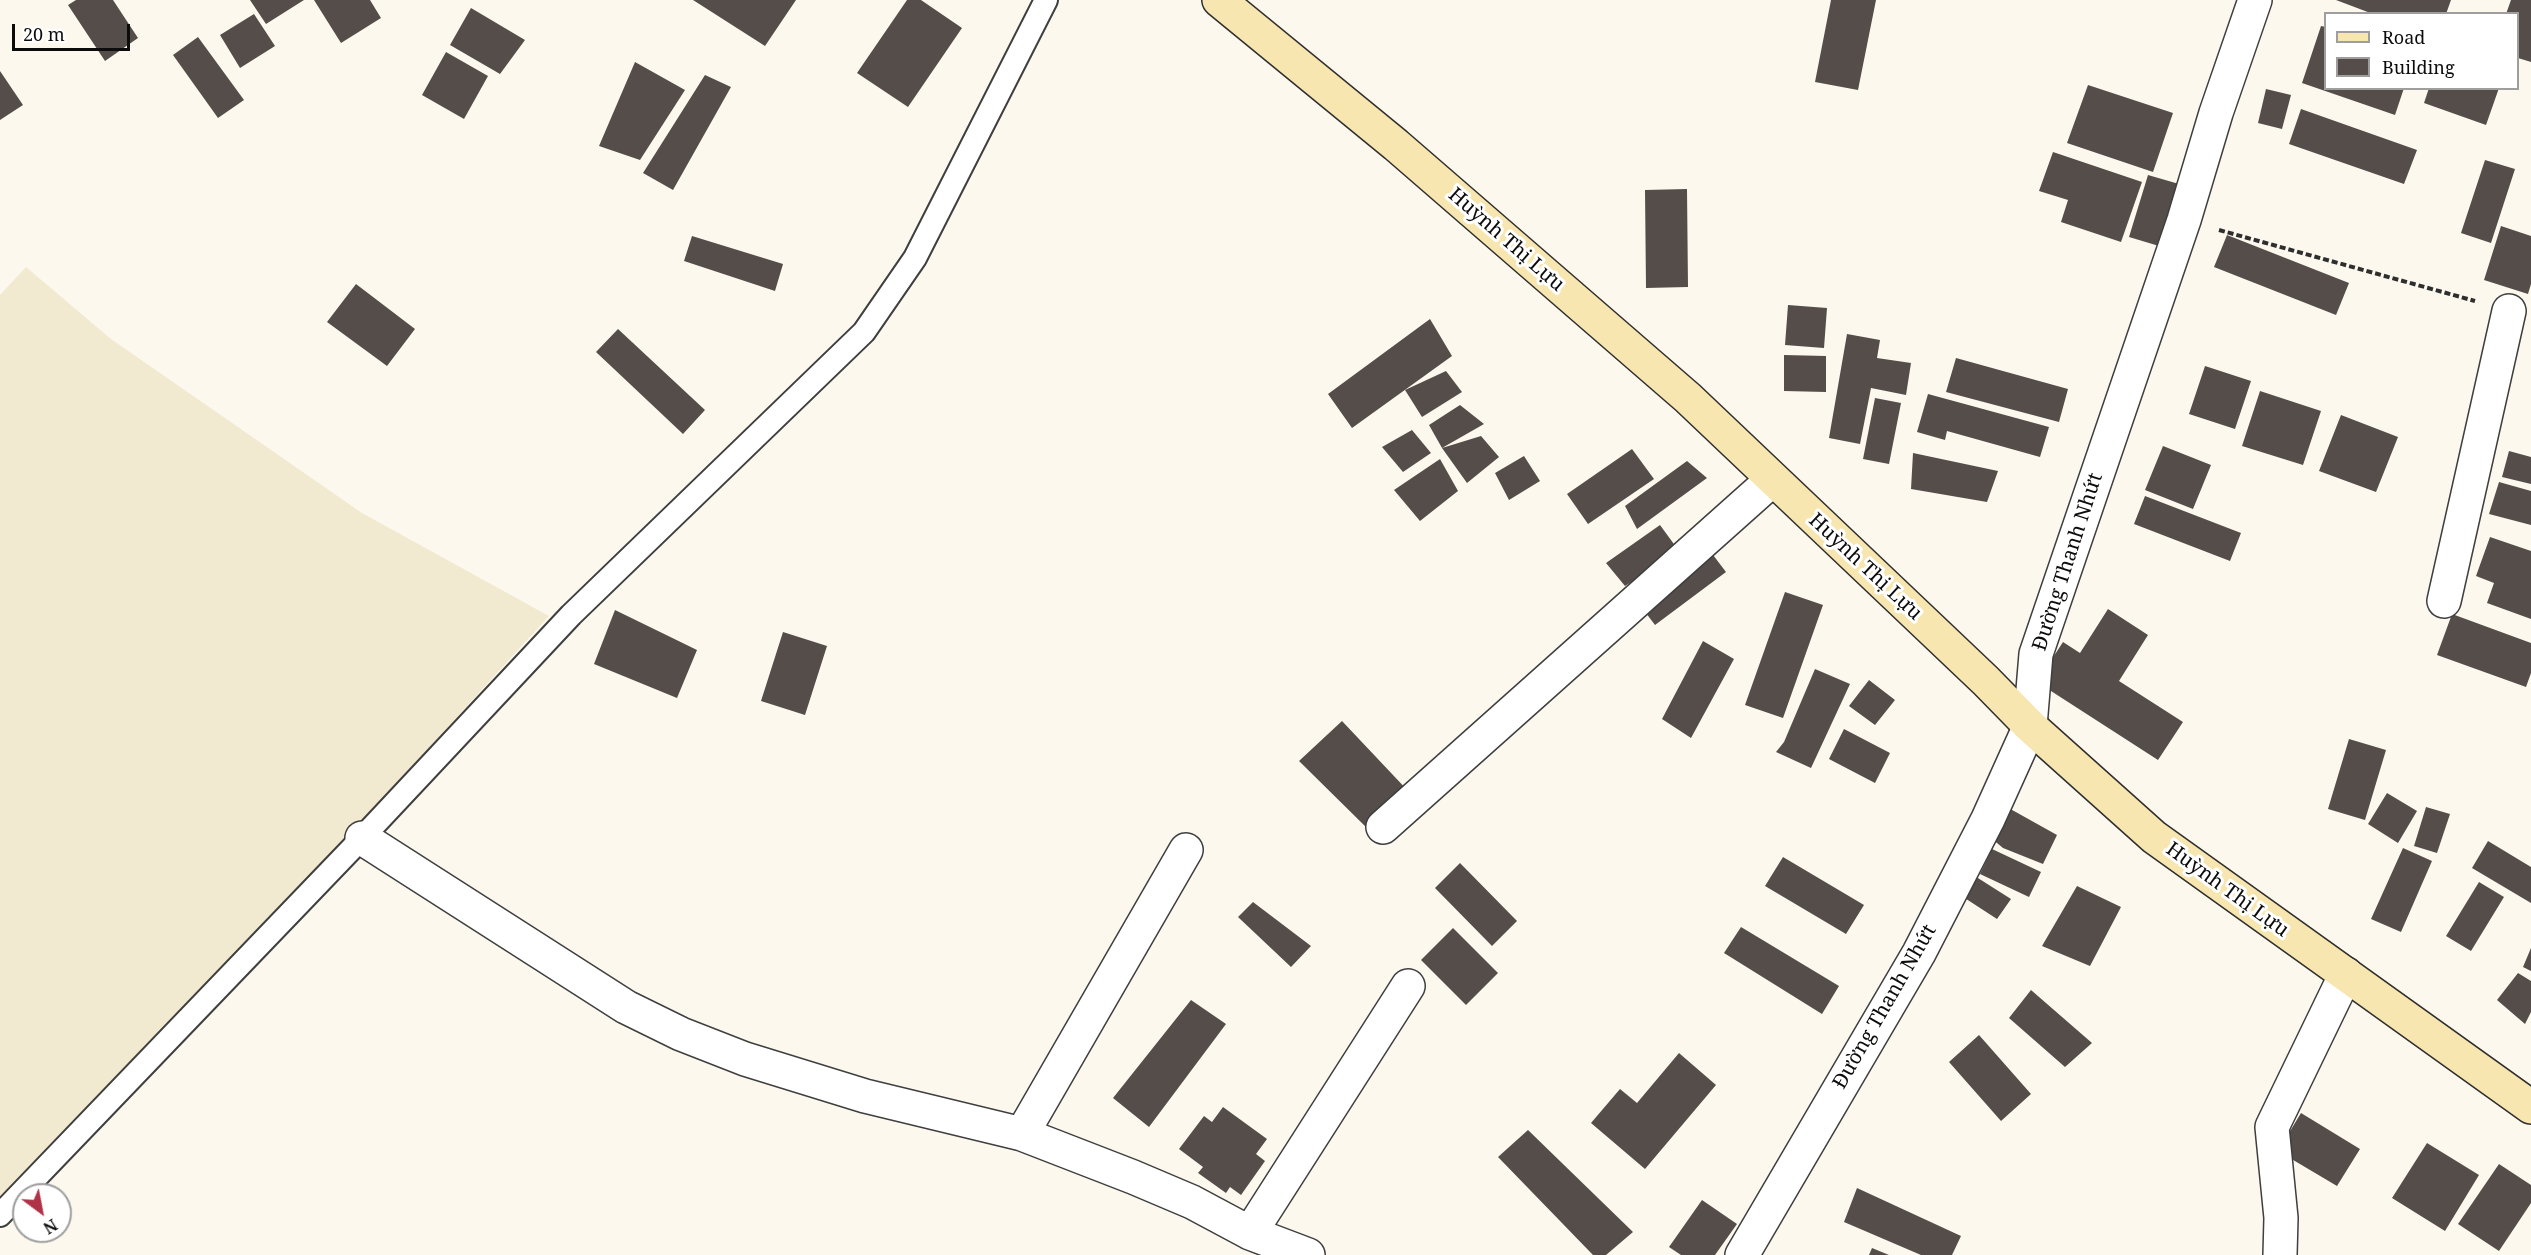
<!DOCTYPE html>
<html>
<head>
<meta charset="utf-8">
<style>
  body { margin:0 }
  #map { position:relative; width:2531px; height:1255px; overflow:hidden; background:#fdf8ee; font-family:"Noto Serif",serif }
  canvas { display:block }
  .legend { position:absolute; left:2324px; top:12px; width:195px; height:78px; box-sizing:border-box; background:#fff; border:2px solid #9e9e9e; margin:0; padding:8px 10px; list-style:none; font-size:18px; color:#0c0c0c }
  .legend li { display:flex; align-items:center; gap:12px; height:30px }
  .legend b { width:30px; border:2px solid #9e9e9e }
  .north { position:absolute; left:12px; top:1183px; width:60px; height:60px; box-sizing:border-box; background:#fff; border:2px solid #9e9e9e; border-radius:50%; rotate:148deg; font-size:16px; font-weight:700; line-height:24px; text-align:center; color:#0c0c0c }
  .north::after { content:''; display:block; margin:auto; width:21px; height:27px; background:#af3247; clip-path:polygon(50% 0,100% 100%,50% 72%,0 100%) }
  .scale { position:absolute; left:12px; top:24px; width:118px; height:27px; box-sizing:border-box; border:3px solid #0c0c0c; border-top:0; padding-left:8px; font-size:18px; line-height:21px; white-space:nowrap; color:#0c0c0c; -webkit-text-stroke:4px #fff; paint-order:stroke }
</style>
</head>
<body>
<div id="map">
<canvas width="2531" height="1255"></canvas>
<ul class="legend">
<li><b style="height:8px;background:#f7e6af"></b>Road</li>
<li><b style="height:16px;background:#544d4a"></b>Building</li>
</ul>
<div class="north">N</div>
<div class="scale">20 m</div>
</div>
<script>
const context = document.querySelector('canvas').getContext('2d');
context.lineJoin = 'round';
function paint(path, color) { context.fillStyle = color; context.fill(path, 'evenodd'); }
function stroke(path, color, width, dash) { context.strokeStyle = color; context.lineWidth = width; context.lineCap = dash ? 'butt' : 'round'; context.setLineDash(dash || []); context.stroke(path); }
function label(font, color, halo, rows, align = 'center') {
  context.font = font + ' "Noto Serif",serif'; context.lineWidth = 6; context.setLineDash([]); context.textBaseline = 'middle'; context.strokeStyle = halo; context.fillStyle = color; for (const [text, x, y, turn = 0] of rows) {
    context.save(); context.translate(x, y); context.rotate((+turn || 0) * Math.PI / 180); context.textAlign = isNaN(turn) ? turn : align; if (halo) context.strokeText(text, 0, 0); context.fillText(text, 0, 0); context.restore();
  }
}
paint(new Path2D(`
  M26 267 111 339 362 513 549 616 228 968 0 1208V295Z`), '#f1ead0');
paint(new Path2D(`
  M76 0H113L138 38 105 61 68 5Z
  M250 0H304L266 24Z
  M314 0H370L381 18 341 43Z
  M693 0H796L765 46Z
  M907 0H921L962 28 908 107 857 73Z
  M1831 0H1876L1858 90 1815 82Z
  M2336 0H2451L2446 14H2373Z
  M2511 0H2531V62L2518 58V14H2506Z
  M471 8 525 40 500 74 450 45Z
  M254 14 275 46 240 68 220 35Z
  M2321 26 2326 27V88H2404L2395 115 2302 83Z
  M198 37 244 100 218 118 173 55Z
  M446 52 488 76 464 119 422 95Z
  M635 62 685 90 640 160 599 146Z
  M0 71 23 105 0 120Z
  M705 75 731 87 673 190 643 173Z
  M2088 85 2173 113 2153 172 2067 143Z
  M2429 88H2499L2486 125 2424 103Z
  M2266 89 2291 95 2282 129 2258 123Z
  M2301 109 2417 150 2404 184 2289 144Z
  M2053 152 2142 182 2121 242 2061 222 2068 200 2039 191Z
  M2485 160 2515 169 2491 243 2461 233Z
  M2148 175 2179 184 2159 246 2129 237Z
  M1687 189 1688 287 1646 288 1645 190Z
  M2501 226 2531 236V284L2528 294 2484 280Z
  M2227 235 2349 283 2336 315 2214 267Z
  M692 236 783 264 775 291 684 261Z
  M356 284 415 329 387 366 327 322Z
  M1788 305 1827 308 1824 348 1785 345Z
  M1430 319 1452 356 1352 428 1328 394Z
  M618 329 705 410 683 434 596 352Z
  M1847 334 1880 340 1877 358 1911 363 1906 395 1871 388 1860 444 1829 438Z
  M1784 355 1826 356V392L1784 391Z
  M1956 358 2068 389 2059 422 1946 392Z
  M2205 366 2251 381 2235 429 2189 414Z
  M1446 371 1462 392 1422 417 1405 390Z
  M2260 391 2321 411 2303 465 2242 446Z
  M1928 394 2049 427 2040 457 1947 431 1945 440 1917 432Z
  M1875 398 1901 403 1889 464 1863 459Z
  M1460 405 1484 424 1442 448 1481 436 1499 457 1467 483 1442 448 1429 425Z
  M2341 415 2398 437 2376 492 2319 471Z
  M1412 430 1431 453 1403 472 1382 447Z
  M2163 446 2211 465 2193 509 2145 490Z
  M1632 449 1654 479 1588 524 1567 494Z
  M2509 451 2531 457V484L2502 477Z
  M1913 453 1998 471 1987 502 1911 489Z
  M1524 456 1540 481 1509 500 1495 473Z
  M1440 459 1458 491 1420 521 1394 490Z
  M1687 461 1707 478 1637 529 1625 506Z
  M2499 482 2531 491V525L2489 514Z
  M2145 496 2241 533 2230 561 2134 524Z
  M1660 525 1679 551 1625 586 1606 563Z
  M2490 537 2531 551V619L2487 603 2494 583 2476 576Z
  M1707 547 1726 572 1655 625 1636 600Z
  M1785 592 1823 605 1783 718 1745 705Z
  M2108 609 2148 635 2119 681 2183 722 2158 760 2037 682 2063 642 2080 653Z
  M615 610 697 650 677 698 594 664Z
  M2452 614 2531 643V673L2526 687 2437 655Z
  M783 632 827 646 805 715 761 701Z
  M1703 641 1734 659 1691 738 1662 719Z
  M1815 669 1850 684 1811 768 1776 752 1784 742Z
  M1869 680 1895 700 1875 725 1849 706Z
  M1342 721 1410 793 1370 831 1299 761Z
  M1844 729 1890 753 1875 783 1829 759Z
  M2349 739 2386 750 2365 820 2328 809Z
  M2387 793 2417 811 2398 843 2368 824Z
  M2005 806 2057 835 2043 864 2003 848 1985 833Z
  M2426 807 2450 814 2437 853 2414 846Z
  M2488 841 2531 867V903L2472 868Z
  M2403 848 2432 861 2401 932 2371 919Z
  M1992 849 2041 872 2029 897 1980 874Z
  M1783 857 1864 905 1846 934 1765 886Z
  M1460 863 1517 921 1492 946 1435 888Z
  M1970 873 2011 899 1997 919 1957 893Z
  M2479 882 2504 897 2471 951 2446 936Z
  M2077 886 2121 907 2090 966 2042 946Z
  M1253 902 1311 946 1291 967 1238 917Z
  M1741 927 1839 986 1822 1014 1724 953Z
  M1453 928 1498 973 1466 1005 1421 960Z
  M2531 948V971L2523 967Z
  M2518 973 2531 981V1012L2525 1024 2497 1000Z
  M2031 990 2092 1043 2065 1067 2009 1018Z
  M1191 1000 1226 1024 1149 1127 1113 1098Z
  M1979 1035 2031 1094 2001 1121 1949 1062Z
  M1679 1053 1716 1085 1645 1169 1591 1123 1620 1089 1637 1103Z
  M1223 1107 1267 1139 1256 1154 1265 1161 1241 1195 1230 1187 1226 1193 1198 1173 1203 1167 1179 1149 1204 1116 1212 1122Z
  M2301 1113 2360 1149 2337 1186 2278 1151Z
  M1528 1130 1633 1232 1606 1255H1593L1498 1157Z
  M2427 1143 2479 1175 2445 1231 2392 1198Z
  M2499 1164 2531 1185V1203L2499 1251 2458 1224Z
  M1857 1188 1961 1236 1952 1255H1921L1844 1222Z
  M1702 1200 1737 1224 1715 1255H1681L1669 1247Z
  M1872 1248 1889 1255H1869Z`), '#544d4a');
const lane = new Path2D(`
  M0 1215 362 838 571 615 864 332 915 258 1046 0`);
const street = new Path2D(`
  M2444 601 2509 311
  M1383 827 1772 480
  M362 838 626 1007 681 1034 745 1059 865 1096 1022 1134 1133 1177 1192 1202 1250 1233 1308 1255
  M1022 1134 1186 850
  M1250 1233 1408 986
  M1742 1255 1919 953 1988 819 2030 726 2036 654 2184 220 2216 113 2255 0
  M2280 1255 2281 1218 2272 1127 2346 974`);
const secondary = new Path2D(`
  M1219 0 1396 145 1688 398 1986 681 2030 726 2154 837 2531 1107`);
stroke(lane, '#3f3f3f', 26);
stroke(street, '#3f3f3f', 36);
stroke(secondary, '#2e2e2e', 36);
stroke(new Path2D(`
  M2219 230 2475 301`), '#2e2e2e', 4, [6, 3]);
stroke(lane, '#fff', 22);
stroke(street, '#fff', 33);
stroke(secondary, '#f7e6af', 33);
label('20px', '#0c0c0c', '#fff', [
  ["Huỳnh Thị Lựu",1506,240,41],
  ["Đường Thanh Nhứt",2068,562,-72],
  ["Huỳnh Thị Lựu",1865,567,43],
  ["Huỳnh Thị Lựu",2227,890,36],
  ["Đường Thanh Nhứt",1885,1007,-60]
]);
</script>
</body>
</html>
